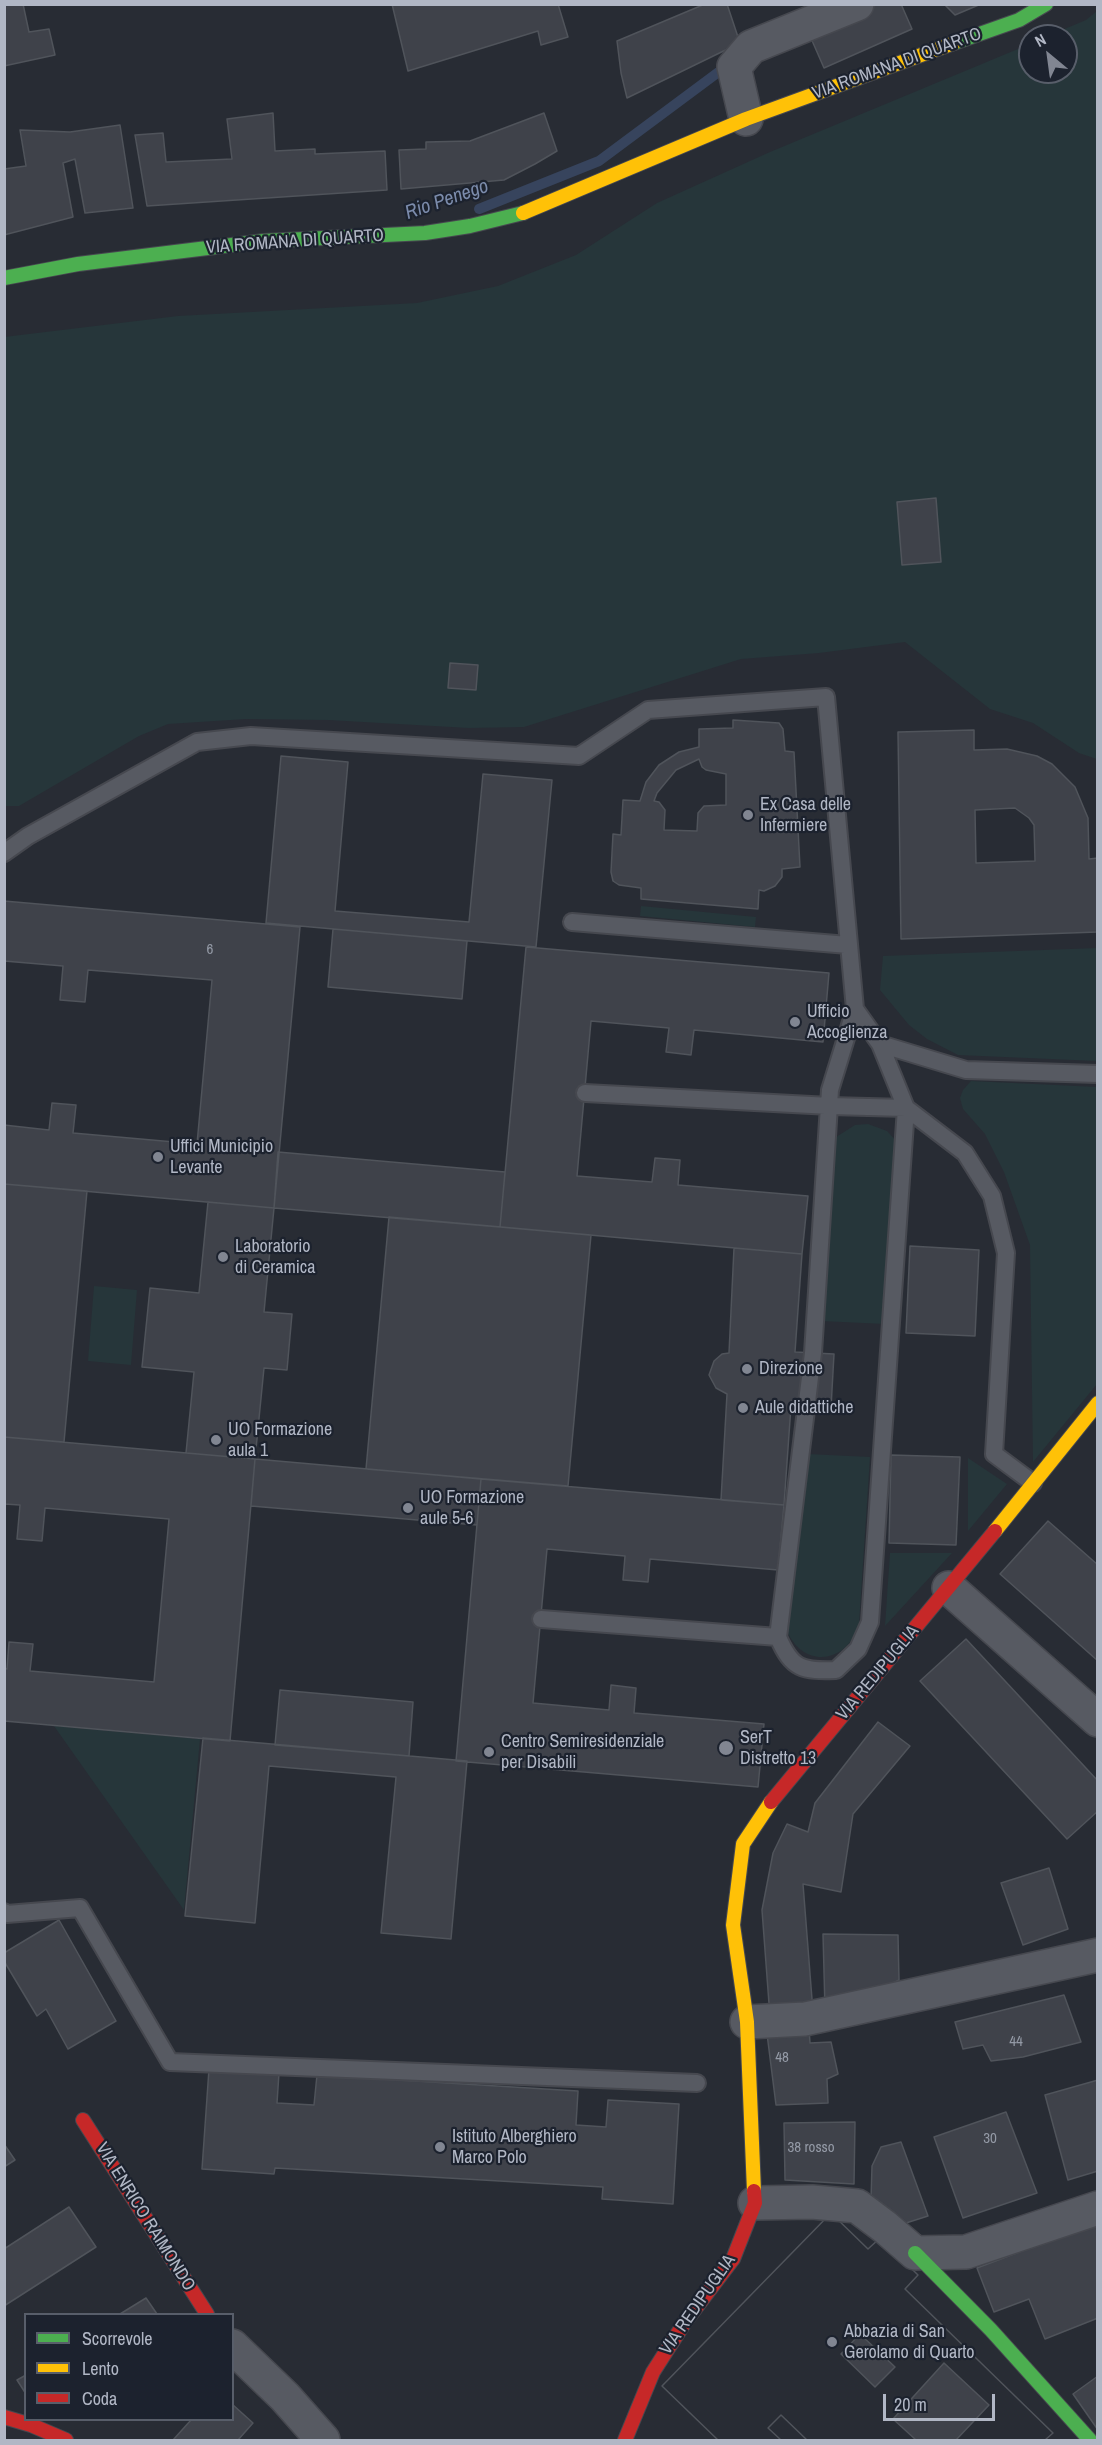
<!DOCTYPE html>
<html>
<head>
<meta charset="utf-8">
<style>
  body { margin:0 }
  #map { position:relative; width:1102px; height:2445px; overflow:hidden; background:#282c34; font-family:"Archivo Narrow",sans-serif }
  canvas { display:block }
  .frame { position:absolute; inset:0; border:6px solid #b1b7c5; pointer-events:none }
  .legend { position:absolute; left:24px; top:2313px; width:210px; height:108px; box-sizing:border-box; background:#1c222e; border:2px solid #585e6a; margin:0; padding:8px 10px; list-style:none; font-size:18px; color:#b1b7c5 }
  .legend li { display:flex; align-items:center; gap:12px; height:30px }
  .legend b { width:30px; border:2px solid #585e6a }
  .north { position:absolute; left:1018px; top:24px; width:60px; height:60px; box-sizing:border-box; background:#1c222e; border:2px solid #585e6a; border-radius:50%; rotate:331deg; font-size:16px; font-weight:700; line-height:24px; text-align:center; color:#b1b7c5 }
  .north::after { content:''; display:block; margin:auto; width:21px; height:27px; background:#818692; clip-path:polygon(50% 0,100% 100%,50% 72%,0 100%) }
  .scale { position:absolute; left:883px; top:2394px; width:112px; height:27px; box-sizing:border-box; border:3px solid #b1b7c5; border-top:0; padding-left:8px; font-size:18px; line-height:21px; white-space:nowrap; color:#b1b7c5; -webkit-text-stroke:4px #1c222e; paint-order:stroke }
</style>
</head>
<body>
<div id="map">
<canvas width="1102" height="2445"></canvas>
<div class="frame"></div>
<ul class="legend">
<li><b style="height:8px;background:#4caf50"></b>Scorrevole</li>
<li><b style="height:8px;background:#ffc107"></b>Lento</li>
<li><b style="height:8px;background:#c62828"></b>Coda</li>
</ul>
<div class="north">N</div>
<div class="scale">20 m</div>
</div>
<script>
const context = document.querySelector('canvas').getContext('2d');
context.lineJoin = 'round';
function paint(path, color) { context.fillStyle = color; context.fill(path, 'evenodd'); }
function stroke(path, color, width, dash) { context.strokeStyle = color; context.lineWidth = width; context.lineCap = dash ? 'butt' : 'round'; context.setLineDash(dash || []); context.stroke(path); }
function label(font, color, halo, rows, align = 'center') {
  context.font = font + ' "Archivo Narrow",sans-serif'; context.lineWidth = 4.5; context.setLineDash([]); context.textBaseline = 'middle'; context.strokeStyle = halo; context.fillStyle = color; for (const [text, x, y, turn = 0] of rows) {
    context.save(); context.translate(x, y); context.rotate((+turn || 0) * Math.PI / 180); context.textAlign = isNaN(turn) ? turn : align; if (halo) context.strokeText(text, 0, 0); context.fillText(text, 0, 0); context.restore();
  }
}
paint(new Path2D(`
  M1097 11V759L1079 753 1033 723 990 709 905 642 819 653 741 659 524 727 469 728 328 720 246 719 168 724 139 736 19 806H5L4 337 178 316 417 303 498 286 576 255 657 203 770 152 1030 44V72H1066V36H1048L1086 20Z
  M641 906 756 917 755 927 640 916Z
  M1097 948V1061L958 1055 927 1039 909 1025 880 990 883 956Z
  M971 1081 1097 1087V1384L1033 1462 1030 1245 1004 1172 985 1134 963 1109 960 1098 963 1090Z
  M868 1124 887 1131 899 1144 885 1324 821 1321 833 1139 855 1125Z
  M94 1286 137 1290 131 1365 88 1361Z
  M808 1454 870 1457 859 1624C848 1663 804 1670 787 1631Z
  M968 1458 1007 1484 968 1531Z
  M890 1553H952L885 1626Z
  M54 1726 200 1739 184 1910Z`), '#26363a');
stroke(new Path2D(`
  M479 209 599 161 728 65`), '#37445d', 10);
const building = new Path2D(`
  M4 4H23L29 32 49 29 55 55 4 66Z
  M392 4H558L568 37 541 45 538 31 408 71Z
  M727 4 740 43 627 98 621 73 617 41 705 4Z
  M878 4H901L912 29 824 68 810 36Z
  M944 4H981L955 15Z
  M273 113 275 151 315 149V154L385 151 387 190 147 206 135 135 163 133 166 162 232 159 227 119Z
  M544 113 557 151 535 164 504 180 401 189 399 150 426 149V142L470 141Z
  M120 125 133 208 85 213 75 159 63 163 73 217 4 235V169L26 166 20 130 70 132Z
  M936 498 941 562 902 565 897 502Z
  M450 663 478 665 476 690 448 688Z
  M733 720 779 723 783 729 785 751 794 752 800 867 782 869V877L775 886 764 891 759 890 758 909 641 899V888L619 885 613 881 611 872 613 834 621 835 623 800 640 801 646 782 659 765 679 752 699 747V729L733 728ZM699 759 702 767 706 770 726 774V805L704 806 698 813 697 831 664 830 665 810 659 802 654 801 657 793 676 770Z
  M974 730V750L1007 749 1037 756 1052 764 1075 787 1088 818 1089 859 1098 858V932L901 939 898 732ZM1015 808 1029 818 1034 825 1035 861 976 863 975 810Z
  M281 756 348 762 335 911 469 922 483 774 552 780 536 947 266 923Z
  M4 901 300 927 274 1208 4 1184V1125L49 1130 52 1103 76 1105 73 1133 197 1144 212 980 88 970 85 1002 60 1000 63 966 4 961Z
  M333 929 467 941 462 999 328 987Z
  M526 947 829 973 823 1042 694 1030 691 1055 666 1052 669 1028 591 1021 577 1176 652 1182 655 1158 680 1160 678 1185 808 1196 802 1254 500 1227Z
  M278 1152 505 1172 500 1227 274 1208Z
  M4 1184 87 1191 64 1442 4 1437Z
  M208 1202 274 1208 264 1312 292 1314 287 1370 264 1368 255 1459 186 1453 194 1372 142 1367 150 1288 199 1293Z
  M389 1217 591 1235 568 1486 366 1469Z
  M910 1246 979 1250 975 1336 906 1333Z
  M734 1248 802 1254 795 1352 834 1354 831 1408 791 1406 784 1505 721 1500 727 1394 716 1388 709 1375 714 1361 722 1354 729 1353Z
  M4 1437 255 1459 230 1741 4 1721V1668L7 1669 9 1642 33 1644 30 1671 154 1682 169 1519 45 1508 42 1541 17 1539 20 1505 4 1504Z
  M891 1455 960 1457 956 1545 889 1543Z
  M255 1459 481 1479 477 1525 251 1506Z
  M481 1479 784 1505 778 1570 650 1559 648 1582 623 1580 625 1556 547 1549 533 1703 609 1710 611 1685 636 1688 634 1713 764 1724 758 1787 456 1761Z
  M1048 1521 1098 1565V1661L1000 1574Z
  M966 1639 1098 1781V1811L1067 1839 920 1681Z
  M280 1690 413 1702 409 1756 275 1745Z
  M878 1722 910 1746 853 1814 841 1892 803 1884 813 2012 770 2017 762 1910 773 1853 787 1824 808 1832 815 1803Z
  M203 1738 467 1761 451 1939 381 1933 396 1777 269 1766 255 1923 185 1916Z
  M1049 1868 1068 1929 1023 1945 1001 1883Z
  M59 1920 116 2021 68 2049 46 2009 37 2016 4 1961V1953Z
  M823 1934 898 1935 899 1980 853 2004 825 2009Z
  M1064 1995 1081 2042 1023 2057 991 2061 983 2045 963 2049 955 2022Z
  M809 2029 810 2043 831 2042 838 2074 827 2079 828 2103 776 2105 767 2034Z
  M209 2069 279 2073 277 2103 314 2105 317 2075 578 2091 576 2125 606 2127 608 2100 679 2104 673 2204 602 2199 603 2187 275 2168 274 2174 202 2169Z
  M1098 2080V2171L1068 2180 1045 2095Z
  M1006 2112 1037 2193 963 2218 934 2137Z
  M855 2122 854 2184 785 2180 784 2123Z
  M901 2142 928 2216 906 2223 871 2200 872 2166 881 2147Z
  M4 2144 15 2160 4 2167Z
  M69 2207 96 2247 4 2306V2249Z
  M831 2213 868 2249 880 2238 918 2275 905 2289 1053 2433 1045 2440H956L989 2405 944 2363 893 2419 916 2440H807L781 2415 768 2428 781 2440H718L662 2386ZM860 2334 895 2367 875 2387 841 2354Z
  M831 2213 868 2249 880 2238 918 2275 905 2289 1053 2433 1045 2440H807L781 2415 768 2428 781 2440H718L662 2386Z
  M1098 2222V2318L1045 2339 1029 2299 994 2312 977 2268Z
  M146 2298 157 2314H120Z
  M26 2375V2394L17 2380Z
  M1098 2376V2430L1073 2394Z
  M232 2404 253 2423 238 2440H173L191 2420H232Z`);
paint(building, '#3f424a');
stroke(building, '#50545b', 1.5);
const lane = new Path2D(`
  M4 853 28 836 197 742 251 736 579 756 648 710 826 697 855 1009 880 1044 966 1070 1098 1074
  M572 922 848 945
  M855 1009 830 1090 813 1353 778 1637C792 1670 803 1671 836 1670L858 1649 870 1622 906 1108 880 1044
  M585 1093 830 1106 906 1108 965 1153 992 1196 1006 1253 994 1454 1033 1483
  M541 1619 778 1637
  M4 1912 7 1914 80 1908 170 2062 697 2083`);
const street = new Path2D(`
  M746 119 734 67 751 47 857 4
  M949 1588 1098 1720
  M747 2022 805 2019 1098 1955
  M755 2203 812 2202 857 2206 885 2227 915 2253 966 2252 1098 2208
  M232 2346 285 2397 323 2440`);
const fast = new Path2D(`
  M954 43 1019 20 1046 4
  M4 278 78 264 264 241 425 233 470 226 523 213
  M915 2253 991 2330 1090 2440`);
const slow = new Path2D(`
  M523 213 746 119 954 43
  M995 1531 1098 1403
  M754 2191 747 2022 733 1925 743 1844 771 1802`);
const jam = new Path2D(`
  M771 1802 995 1531
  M83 2120 207 2314
  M4 2417 31 2425 66 2440
  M625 2440 653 2372 685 2322 733 2259 755 2203 754 2191`);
stroke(lane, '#46484f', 20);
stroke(street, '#46484f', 36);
stroke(fast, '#46484f', 16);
stroke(slow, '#46484f', 16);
stroke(jam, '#46484f', 16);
stroke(lane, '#575a62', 16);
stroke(street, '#575a62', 33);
stroke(fast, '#4caf50', 14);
stroke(slow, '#ffc107', 14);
stroke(jam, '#c62828', 14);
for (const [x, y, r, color] of [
  [748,815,6,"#818692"],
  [795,1022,6,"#818692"],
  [158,1157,6,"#818692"],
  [223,1257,6,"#818692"],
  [747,1369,6,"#818692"],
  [743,1408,6,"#818692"],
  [216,1440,6,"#818692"],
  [408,1508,6,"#818692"],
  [726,1748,8,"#818692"],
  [489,1752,6,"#818692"],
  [440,2147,6,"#818692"],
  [832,2342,6,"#818692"]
]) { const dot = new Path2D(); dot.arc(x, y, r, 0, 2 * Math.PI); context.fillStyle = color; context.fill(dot); stroke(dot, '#1c222e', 2); }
label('15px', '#949aa6', null, [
  ["6",210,950],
  ["44",1016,2042],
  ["48",782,2058],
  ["30",990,2139],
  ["38 rosso",811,2148]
]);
label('18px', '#b1b7c5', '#1c222e', [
  ["VIA ROMANA DI QUARTO",897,64,-20],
  ["VIA ROMANA DI QUARTO",295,242,-4],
  ["VIA REDIPUGLIA",878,1673,-50],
  ["VIA ENRICO RAIMONDO",145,2217,58],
  ["VIA REDIPUGLIA",698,2305,-55]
]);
label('18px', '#b1b7c5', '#1c222e', [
  ["Ex Casa delle",760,805],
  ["Infermiere",760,826],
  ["Ufficio",807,1012],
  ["Accoglienza",807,1033],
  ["Uffici Municipio",170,1147],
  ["Levante",170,1168],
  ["Laboratorio",235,1247],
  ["di Ceramica",235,1268],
  ["Direzione",759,1369],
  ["Aule didattiche",755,1408],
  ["UO Formazione",228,1430],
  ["aula 1",228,1451],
  ["UO Formazione",420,1498],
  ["aule 5-6",420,1519],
  ["SerT",740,1738],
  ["Distretto 13",740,1759],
  ["Centro Semiresidenziale",501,1742],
  ["per Disabili",501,1763],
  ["Istituto Alberghiero",452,2137],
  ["Marco Polo",452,2158],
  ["Abbazia di San",844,2332],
  ["Gerolamo di Quarto",844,2353]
], 'left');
label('italic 20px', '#7b8bab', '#1c222e', [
  ["Rio Penego",447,200,-19]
]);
</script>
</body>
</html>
